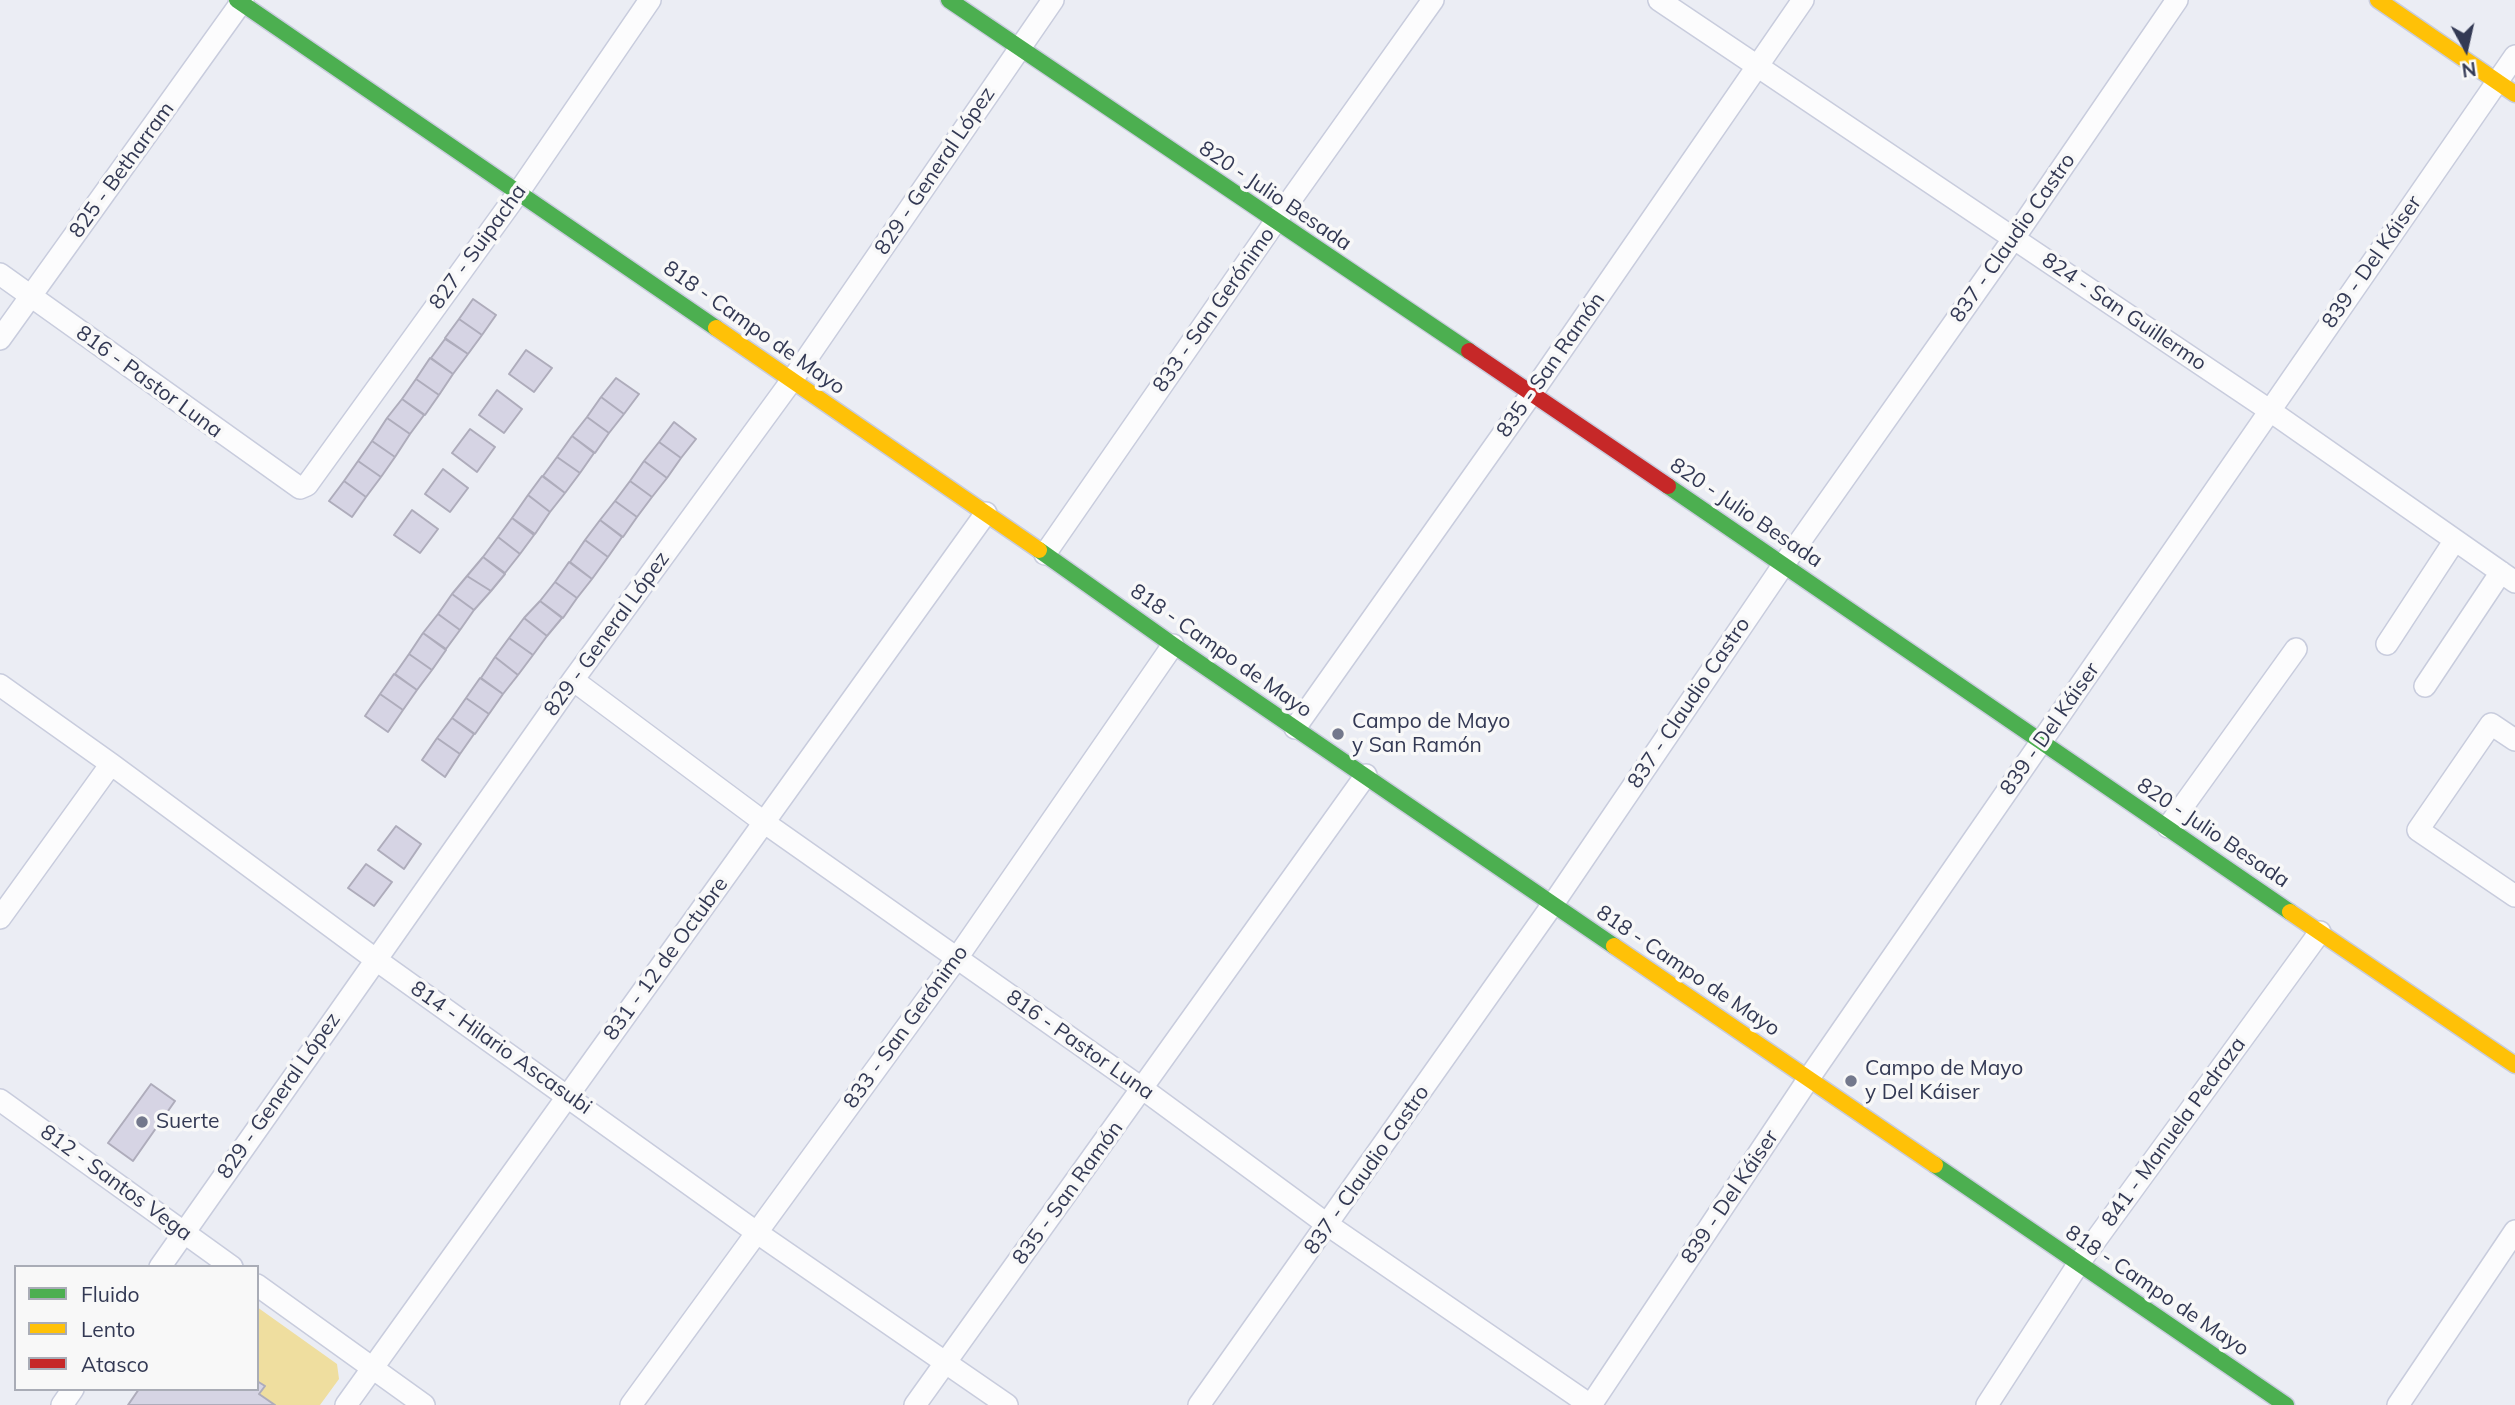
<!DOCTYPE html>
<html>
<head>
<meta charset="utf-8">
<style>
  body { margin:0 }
  #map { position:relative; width:2515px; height:1405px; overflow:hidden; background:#ebedf4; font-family:Mulish,sans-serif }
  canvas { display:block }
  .legend { position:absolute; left:14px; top:1265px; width:245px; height:126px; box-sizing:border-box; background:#f8f8f8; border:2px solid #a9acb6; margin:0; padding:9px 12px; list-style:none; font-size:21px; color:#333954 }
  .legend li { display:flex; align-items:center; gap:14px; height:35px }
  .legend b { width:35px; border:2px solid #a9acb6 }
  .north { position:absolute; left:2431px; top:14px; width:70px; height:70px; -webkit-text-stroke:5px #f8f8f8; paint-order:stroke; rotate:172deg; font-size:19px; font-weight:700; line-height:28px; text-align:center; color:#333954 }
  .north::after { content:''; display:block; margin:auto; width:24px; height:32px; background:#333954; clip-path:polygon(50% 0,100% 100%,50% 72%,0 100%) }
</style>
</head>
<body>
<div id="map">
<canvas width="2515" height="1405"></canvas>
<ul class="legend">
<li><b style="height:9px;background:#4caf50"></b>Fluido</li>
<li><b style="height:9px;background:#ffc107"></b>Lento</li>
<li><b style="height:9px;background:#c62828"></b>Atasco</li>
</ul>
<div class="north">N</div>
</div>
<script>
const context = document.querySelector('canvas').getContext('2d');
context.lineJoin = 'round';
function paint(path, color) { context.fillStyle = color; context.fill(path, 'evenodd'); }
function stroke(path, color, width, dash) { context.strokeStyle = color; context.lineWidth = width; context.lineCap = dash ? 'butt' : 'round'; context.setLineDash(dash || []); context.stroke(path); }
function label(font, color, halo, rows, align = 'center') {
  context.font = font + ' Mulish,sans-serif'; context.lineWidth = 7; context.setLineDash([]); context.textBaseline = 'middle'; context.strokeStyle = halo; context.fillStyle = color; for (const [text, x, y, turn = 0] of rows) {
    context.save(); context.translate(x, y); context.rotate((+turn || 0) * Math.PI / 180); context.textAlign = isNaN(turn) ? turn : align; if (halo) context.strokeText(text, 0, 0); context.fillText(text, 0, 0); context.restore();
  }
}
paint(new Path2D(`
  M257 1307 337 1364 339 1379 320 1405H275L259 1394 264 1386 257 1381Z`), '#efde9f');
const building = new Path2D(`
  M473 299 496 315 482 335 459 319Z
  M459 319 482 335 468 354 445 338Z
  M445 339 468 354 453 374 431 358Z
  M526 350 552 368 534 392 509 374Z
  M430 358 453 374 439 395 416 379Z
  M616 378 639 394 624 414 601 397Z
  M416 379 439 395 425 415 402 399Z
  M497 390 522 409 504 433 479 415Z
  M601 397 624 414 609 433 587 417Z
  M402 399 424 415 410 434 387 418Z
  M587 417 609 433 595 453 572 436Z
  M387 418 410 434 395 457 372 441Z
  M674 422 696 439 681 458 659 442Z
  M470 429 495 447 477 472 452 453Z
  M572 436 594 453 580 473 557 457Z
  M372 441 395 457 381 477 358 461Z
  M659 442 681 458 667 478 644 461Z
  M557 457 580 473 565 493 543 476Z
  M358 461 381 477 366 497 344 481Z
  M644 461 667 478 652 497 630 481Z
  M443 469 468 488 450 512 425 494Z
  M542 476 565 493 550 512 528 495Z
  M344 481 366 497 352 517 329 501Z
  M630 481 652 497 637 517 615 501Z
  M528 495 550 512 535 534 512 518Z
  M615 501 637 517 623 537 600 520Z
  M412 510 438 529 420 553 394 535Z
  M512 518 534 535 520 554 498 537Z
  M600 520 622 537 608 557 585 540Z
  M498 537 520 554 505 573 483 557Z
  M585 540 608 557 592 579 570 562Z
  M483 557 505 574 491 591 467 576Z
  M569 562 592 579 577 598 555 582Z
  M467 576 491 591 474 610 452 594Z
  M555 582 577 598 563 618 540 601Z
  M452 594 474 610 460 630 438 614Z
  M540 601 562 618 547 636 524 618Z
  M438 614 460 630 446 649 423 633Z
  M524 618 547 636 533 655 509 638Z
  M423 633 446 650 432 670 409 654Z
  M509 638 533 655 518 675 495 657Z
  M409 654 432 670 417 690 395 674Z
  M495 657 518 675 503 694 481 678Z
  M394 674 417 690 403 710 380 694Z
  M480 678 503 694 489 714 466 698Z
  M380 694 403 710 388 732 365 716Z
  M466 698 489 714 475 734 452 718Z
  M452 718 474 734 460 754 437 738Z
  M437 738 460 754 445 777 422 760Z
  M396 826 421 844 404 869 378 850Z
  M366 864 392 882 374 906 348 888Z
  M151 1084 175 1101 133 1161 108 1143Z
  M257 1381 265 1386 259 1394 275 1405H128L139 1389H257Z`);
paint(building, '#d6d4e4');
stroke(building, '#aeacbb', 2);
const street = new Path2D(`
  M1659 0 2269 410 2515 582
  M0 274 300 488 307 485 518 193 650 0
  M0 339 243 0
  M1045 554 1275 222 1433 0
  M2387 644 2455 540
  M573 680 765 823 1143 1089 1328 1225 1590 1405
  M0 685 111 764 375 959 756 1232 1007 1405
  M2425 686 2501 572
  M1295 728 1532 393 1803 0
  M2515 740 2491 724 2418 830 2515 896
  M2168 827 2296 649
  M0 918 111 764
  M0 1100 232 1267
  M160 1267 573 680 792 380 1053 0
  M257 1285 424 1405
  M62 1405 73 1389
  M346 1405 986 513
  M631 1405 957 958 1173 645
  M915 1405 1366 775
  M1199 1405 1553 904 1784 564 2014 238 2177 0
  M1591 1405 1809 1078 2515 56
  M1987 1405 2079 1263 2320 932
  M2398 1405 2515 1231`);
const fast = new Path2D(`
  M237 0 716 328
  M949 0 1469 351
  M1668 486 2290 912
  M1039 550 1173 645 1614 946
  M1935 1165 2286 1405`);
const slow = new Path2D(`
  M2378 0 2515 94
  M716 328 1039 550
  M2290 912 2515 1065
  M1614 946 1935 1165`);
const jam = new Path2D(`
  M1469 351 1668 486`);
stroke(street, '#c8ccdd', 24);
stroke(fast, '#c8ccdd', 19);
stroke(slow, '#c8ccdd', 19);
stroke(jam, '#c8ccdd', 19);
stroke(street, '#fcfcfd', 21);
stroke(fast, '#4caf50', 16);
stroke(slow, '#ffc107', 16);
stroke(jam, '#c62828', 16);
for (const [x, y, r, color] of [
  [1338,734,7,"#73788c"],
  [1851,1081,7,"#73788c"],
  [142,1122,7,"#73788c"]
]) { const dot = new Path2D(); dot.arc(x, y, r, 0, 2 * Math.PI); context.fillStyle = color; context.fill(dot); stroke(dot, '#f8f8f8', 2.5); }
label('21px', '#333954', '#f8f8f8', [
  ["825 - Betharram",122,170,-54],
  ["829 - General López",935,171,-56],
  ["820 - Julio Besada",1275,196,34],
  ["837 - Claudio Castro",2013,238,-55],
  ["827 - Suipacha",478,247,-54],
  ["839 - Del Káiser",2372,262,-55],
  ["833 - San Gerónimo",1214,310,-55],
  ["824 - San Guillermo",2124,312,34],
  ["818 - Campo de Mayo",754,328,35],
  ["835 - San Ramón",1551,365,-55],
  ["816 - Pastor Luna",149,382,36],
  ["820 - Julio Besada",1746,513,34],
  ["829 - General López",607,634,-54],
  ["818 - Campo de Mayo",1221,651,35],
  ["837 - Claudio Castro",1689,703,-56],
  ["839 - Del Káiser",2050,729,-55],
  ["820 - Julio Besada",2213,833,34],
  ["831 - 12 de Octubre",666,959,-54],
  ["818 - Campo de Mayo",1688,971,34],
  ["833 - San Gerónimo",906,1027,-54],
  ["816 - Pastor Luna",1080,1045,35],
  ["814 - Hilario Ascasubi",501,1048,35],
  ["829 - General López",279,1096,-55],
  ["841 - Manuela Pedraza",2174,1132,-54],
  ["837 - Claudio Castro",1367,1170,-55],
  ["812 - Santos Vega",116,1183,36],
  ["835 - San Ramón",1068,1193,-54],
  ["839 - Del Káiser",1730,1197,-56],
  ["818 - Campo de Mayo",2157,1291,34]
]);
label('21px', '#333954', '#f8f8f8', [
  ["Campo de Mayo",1352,722],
  ["y San Ramón",1352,746],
  ["Campo de Mayo",1865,1069],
  ["y Del Káiser",1865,1093],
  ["Suerte",156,1122]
], 'left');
</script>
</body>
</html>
